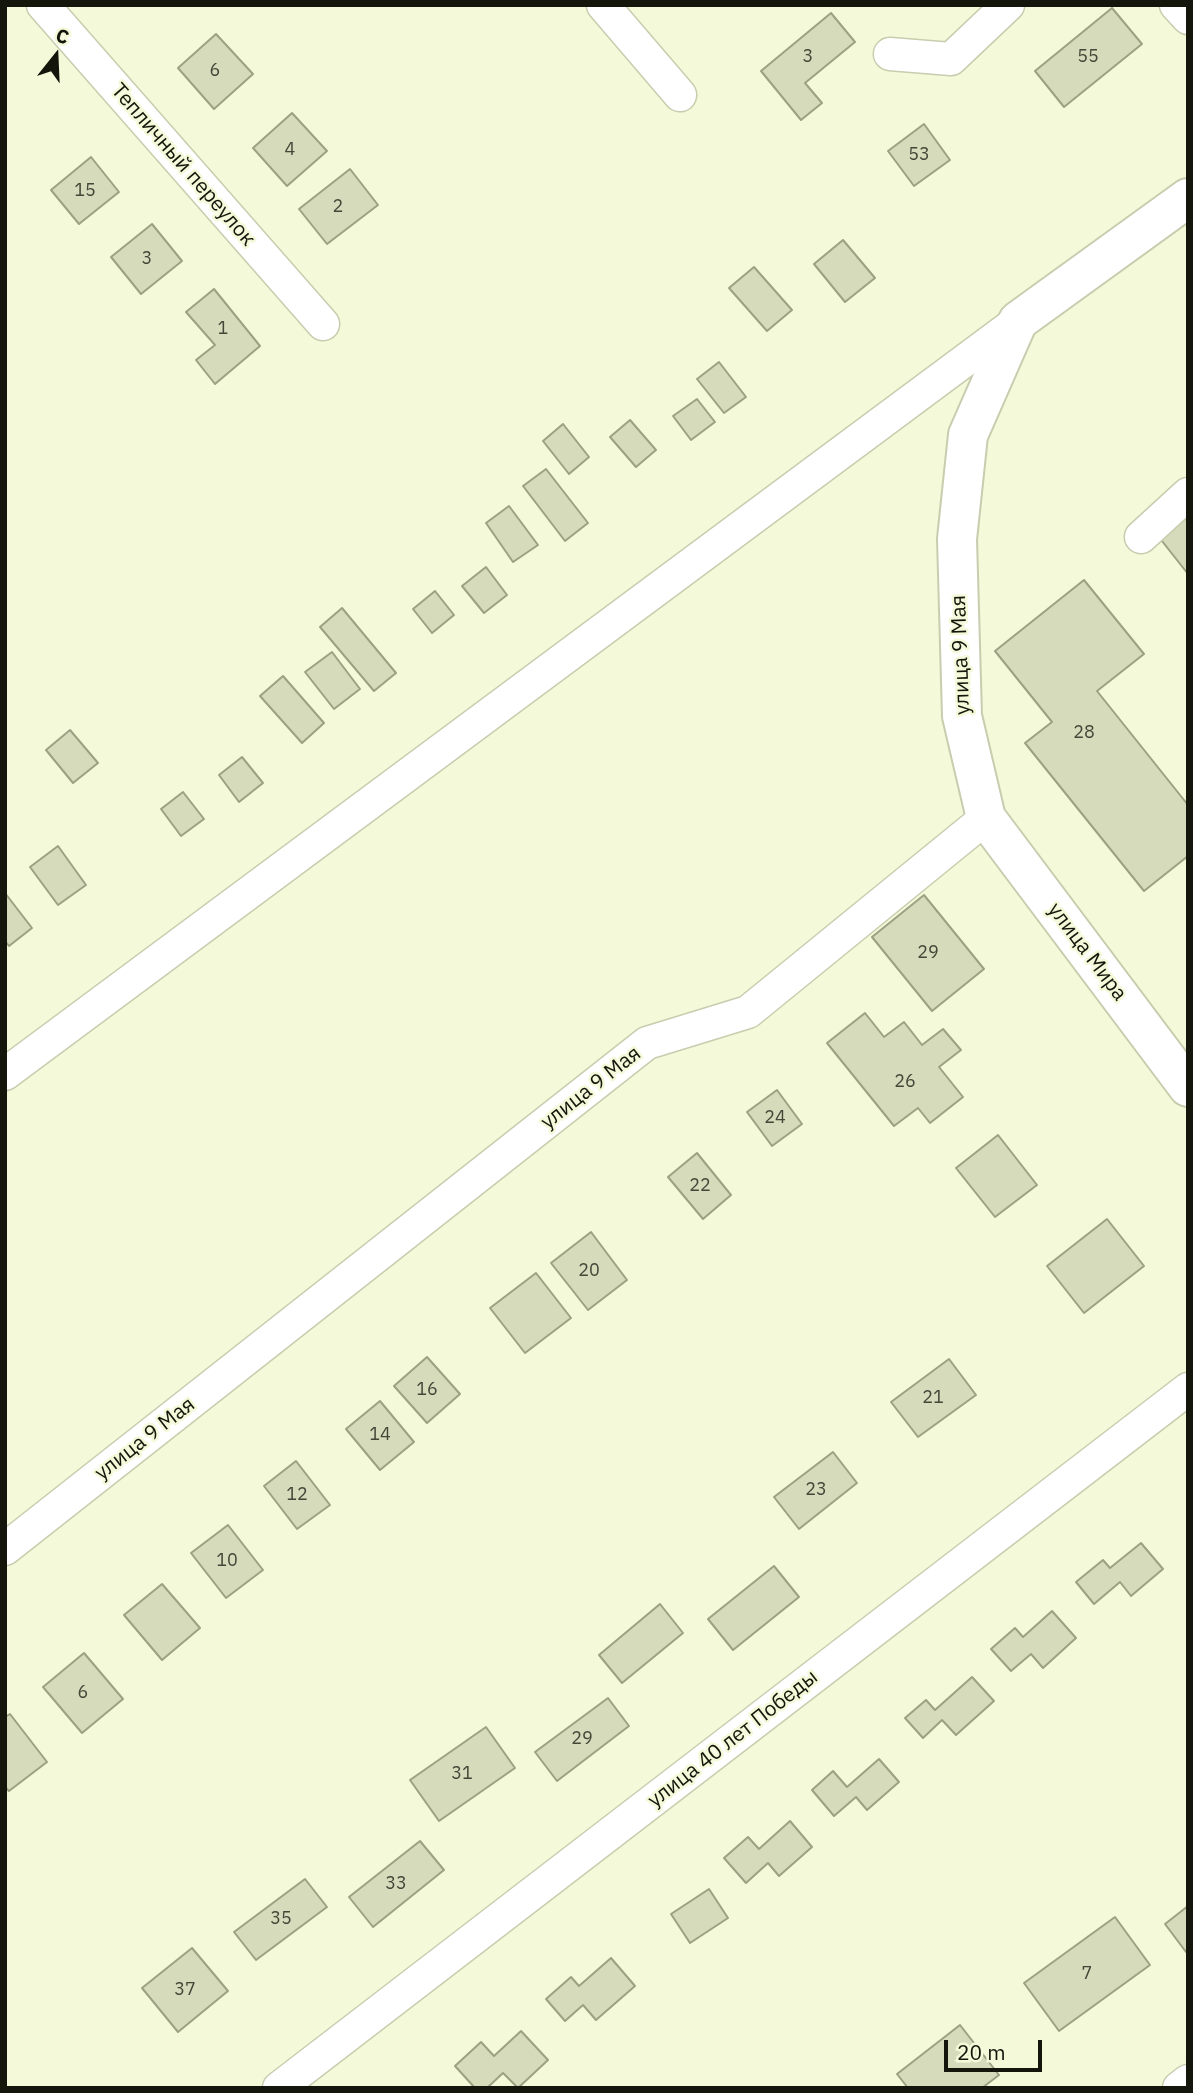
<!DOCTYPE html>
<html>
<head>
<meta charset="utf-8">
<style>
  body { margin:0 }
  #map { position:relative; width:1193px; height:2093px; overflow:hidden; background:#f3f9d9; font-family:"IBM Plex Sans",sans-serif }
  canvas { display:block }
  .frame { position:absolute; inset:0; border:7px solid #14160b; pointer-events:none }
  .north { position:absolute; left:21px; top:21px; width:70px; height:70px; -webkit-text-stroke:5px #f3f9d9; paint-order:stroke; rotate:18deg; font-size:19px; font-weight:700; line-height:28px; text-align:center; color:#14160b }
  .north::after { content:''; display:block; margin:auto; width:24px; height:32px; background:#14160b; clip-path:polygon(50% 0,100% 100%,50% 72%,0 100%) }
  .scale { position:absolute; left:944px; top:2040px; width:98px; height:32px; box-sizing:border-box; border:4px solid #14160b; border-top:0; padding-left:9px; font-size:21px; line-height:24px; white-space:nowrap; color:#14160b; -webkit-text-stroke:5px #f3f9d9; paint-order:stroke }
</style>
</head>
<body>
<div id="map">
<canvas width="1193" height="2093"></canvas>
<div class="frame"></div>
<div class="north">С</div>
<div class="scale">20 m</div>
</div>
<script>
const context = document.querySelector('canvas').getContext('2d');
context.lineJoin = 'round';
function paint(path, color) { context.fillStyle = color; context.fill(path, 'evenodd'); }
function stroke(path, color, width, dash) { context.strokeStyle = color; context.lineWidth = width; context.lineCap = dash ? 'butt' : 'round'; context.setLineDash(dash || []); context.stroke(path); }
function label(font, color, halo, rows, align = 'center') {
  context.font = font + ' "IBM Plex Sans",sans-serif'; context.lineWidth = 5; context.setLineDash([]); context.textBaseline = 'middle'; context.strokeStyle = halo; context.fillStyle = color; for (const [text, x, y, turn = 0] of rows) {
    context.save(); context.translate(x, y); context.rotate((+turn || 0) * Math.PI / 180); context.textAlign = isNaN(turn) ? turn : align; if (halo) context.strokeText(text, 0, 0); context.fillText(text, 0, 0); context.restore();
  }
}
const building = new Path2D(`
  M1112 8 1142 44 1064 107 1035 71Z
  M831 13 855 42 805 83 822 103 801 120 761 71Z
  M216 34 253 74 214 109 178 68Z
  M292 113 327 151 287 186 253 148Z
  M924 124 950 160 914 186 888 151Z
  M91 157 119 192 79 224 51 190Z
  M350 169 378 205 327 244 299 209Z
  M152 224 182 261 141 294 111 257Z
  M843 240 875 278 845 302 814 264Z
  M754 267 792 310 767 331 729 288Z
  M214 289 260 346 215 384 196 360 215 345 186 312Z
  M719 362 746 397 724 413 697 379Z
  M697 399 715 422 691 440 673 416Z
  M630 420 656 450 636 467 610 437Z
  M563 424 589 457 569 474 543 441Z
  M546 469 588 523 565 541 523 486Z
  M509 506 538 545 513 562 486 523Z
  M1188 512V574L1158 536Z
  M486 567 507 595 484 613 462 586Z
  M1084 580 1144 654 1097 691 1188 805V856L1144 891 1025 743 1052 722 995 651Z
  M435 591 454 615 432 633 413 609Z
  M342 608 396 673 374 691 320 627Z
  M332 652 360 689 334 709 305 672Z
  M283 676 324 723 302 743 260 696Z
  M70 730 98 763 73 783 46 750Z
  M242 757 263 783 239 802 219 775Z
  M183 792 204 819 181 836 161 809Z
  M58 846 86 885 58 905 30 867Z
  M5 893 32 928 9 946 5 941Z
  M924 895 984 969 932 1011 872 937Z
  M865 1013 884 1037 904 1022 922 1045 943 1029 961 1050 939 1067 963 1097 930 1123 918 1108 894 1126 827 1043Z
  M777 1090 802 1124 772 1146 747 1112Z
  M998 1135 1037 1185 995 1217 956 1168Z
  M697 1153 731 1195 703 1219 668 1177Z
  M1107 1219 1144 1266 1084 1313 1047 1266Z
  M591 1232 627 1280 588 1310 551 1263Z
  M536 1273 571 1318 525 1353 490 1308Z
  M427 1357 460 1394 427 1423 394 1386Z
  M949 1359 976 1395 918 1437 891 1402Z
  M380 1401 414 1442 380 1470 346 1429Z
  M833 1452 857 1483 799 1529 774 1497Z
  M296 1461 330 1505 297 1529 264 1486Z
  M228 1525 263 1570 226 1598 191 1553Z
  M1141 1543 1163 1569 1131 1596 1120 1582 1094 1604 1076 1582 1103 1560 1110 1568Z
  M774 1566 799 1597 733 1650 708 1619Z
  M162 1584 200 1628 162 1660 124 1615Z
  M660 1604 683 1633 622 1683 599 1655Z
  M1052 1611 1076 1638 1043 1668 1031 1654 1011 1671 991 1649 1015 1628 1023 1637Z
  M84 1653 123 1699 82 1733 43 1687Z
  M972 1677 994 1701 956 1735 942 1720 923 1738 905 1718 926 1700 935 1710Z
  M608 1698 629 1726 557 1781 535 1752Z
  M10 1714 47 1762 9 1791 5 1787V1717Z
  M486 1727 515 1768 439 1821 410 1780Z
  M879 1759 899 1782 867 1810 856 1797 834 1816 812 1790 833 1771 847 1787Z
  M790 1821 812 1847 779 1876 768 1863 746 1883 724 1858 748 1837 759 1849Z
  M420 1841 444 1870 373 1927 349 1897Z
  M305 1879 327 1907 256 1960 234 1932Z
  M709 1889 728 1918 690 1943 671 1914Z
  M1188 1906V1951L1186 1952 1165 1924Z
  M1115 1917 1150 1965 1059 2031 1024 1983Z
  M192 1948 228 1991 178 2032 142 1988Z
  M611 1958 635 1986 596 2020 583 2005 565 2021 546 1999 571 1977 579 1986Z
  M960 2025 999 2075 982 2088H908L897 2074Z
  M521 2031 548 2060 518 2088 503 2073 487 2088H475L455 2066 481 2042 494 2056Z`);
paint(building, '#d6dbbc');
stroke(building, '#9ca183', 2);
const street = new Path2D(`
  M43 5 323 324
  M603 5 680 95
  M1176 5 1188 18
  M890 54 951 59 1008 5
  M1141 537 1188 494
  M5 1074 1018 321
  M5 1549 647 1043 748 1012 986 818
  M279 2088 1188 1389
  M1179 2088 1188 2081`);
const secondary = new Path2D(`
  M1188 198 1018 321 968 435 957 539 962 716 986 818 1188 1087`);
stroke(street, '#c7cdae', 35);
stroke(secondary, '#c7cdae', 42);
stroke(street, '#fff', 32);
stroke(secondary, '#fff', 38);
label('18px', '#444737', null, [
  ["3",808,57],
  ["55",1088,57],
  ["6",215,71],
  ["4",290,150],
  ["53",919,155],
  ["15",85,191],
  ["2",338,207],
  ["3",147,259],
  ["1",223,329],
  ["28",1084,733],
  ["29",928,953],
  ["26",905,1082],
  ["24",775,1118],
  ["22",700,1186],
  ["20",589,1271],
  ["16",427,1390],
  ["21",933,1398],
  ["14",380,1435],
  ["23",816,1490],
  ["12",297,1495],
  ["10",227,1561],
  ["6",83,1693],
  ["29",582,1739],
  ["31",462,1774],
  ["33",396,1884],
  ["35",281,1919],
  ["7",1087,1974],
  ["37",185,1990]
]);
label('21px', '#14160b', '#f3f9d9', [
  ["Тепличный переулок",183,165,49],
  ["улица 9 Мая",961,655,-92],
  ["улица Мира",1087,952,53],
  ["улица 9 Мая",591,1088,-38],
  ["улица 9 Мая",145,1439,-38],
  ["улица 40 лет Победы",733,1739,-38]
]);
</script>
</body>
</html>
